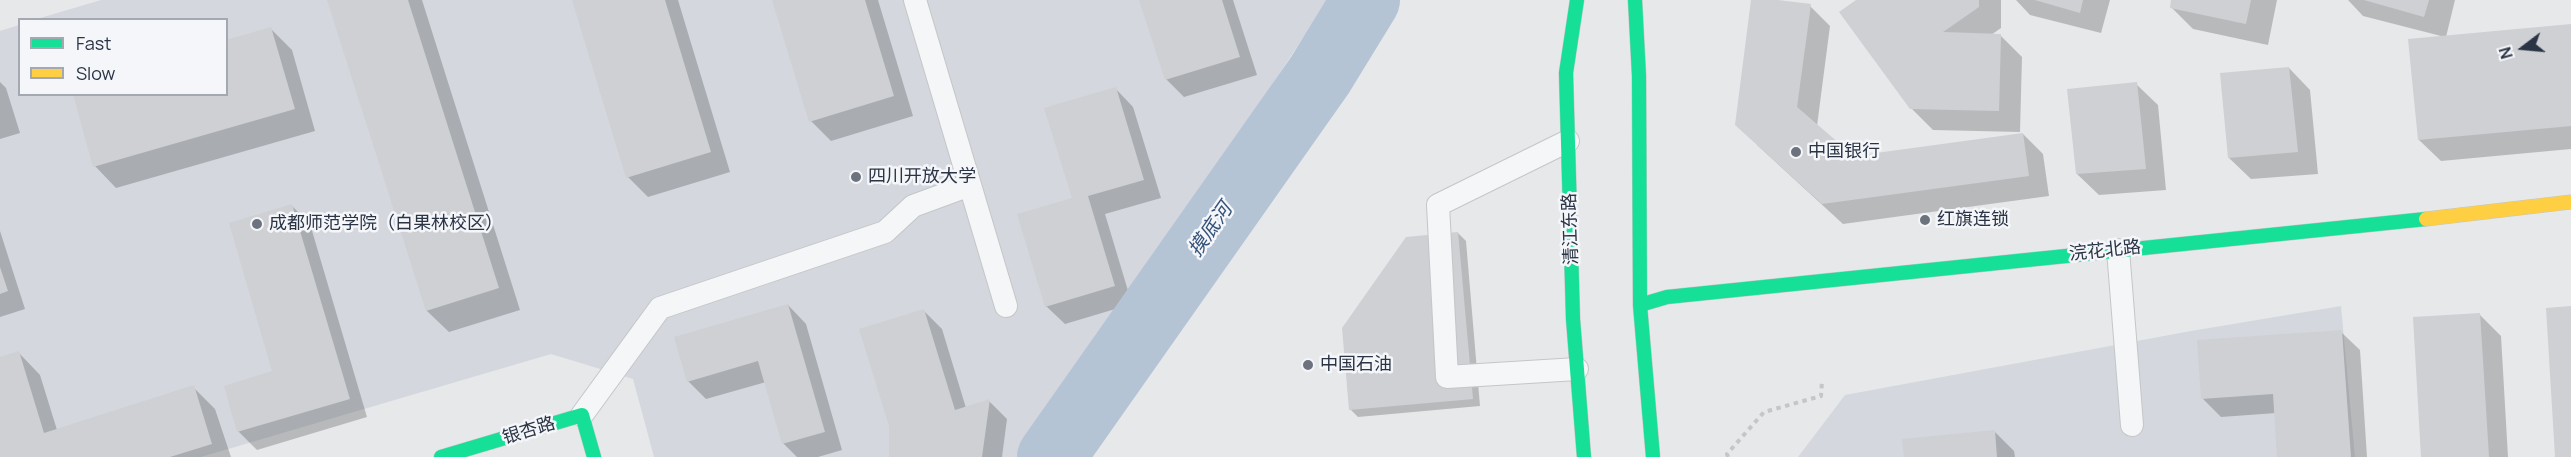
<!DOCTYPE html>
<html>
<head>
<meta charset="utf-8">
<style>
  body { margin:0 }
  #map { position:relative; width:2571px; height:457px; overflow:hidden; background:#e6e8ea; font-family:Manrope,sans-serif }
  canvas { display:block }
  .legend { position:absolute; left:18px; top:18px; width:210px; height:78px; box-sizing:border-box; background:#f4f6f9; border:2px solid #a4a8b1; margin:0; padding:8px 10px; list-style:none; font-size:18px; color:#2b3445 }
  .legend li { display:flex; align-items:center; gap:12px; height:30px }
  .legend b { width:30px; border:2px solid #a4a8b1 }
  .north { position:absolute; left:2493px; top:18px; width:60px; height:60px; -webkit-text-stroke:4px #f4f6f9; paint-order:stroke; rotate:254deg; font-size:16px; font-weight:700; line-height:24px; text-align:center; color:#2b3445 }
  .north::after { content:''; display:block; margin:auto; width:21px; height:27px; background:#2b3445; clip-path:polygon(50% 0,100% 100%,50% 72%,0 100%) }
</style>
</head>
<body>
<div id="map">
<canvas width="2571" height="457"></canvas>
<ul class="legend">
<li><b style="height:8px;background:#16e098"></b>Fast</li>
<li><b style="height:8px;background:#ffcf43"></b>Slow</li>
</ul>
<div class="north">N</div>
</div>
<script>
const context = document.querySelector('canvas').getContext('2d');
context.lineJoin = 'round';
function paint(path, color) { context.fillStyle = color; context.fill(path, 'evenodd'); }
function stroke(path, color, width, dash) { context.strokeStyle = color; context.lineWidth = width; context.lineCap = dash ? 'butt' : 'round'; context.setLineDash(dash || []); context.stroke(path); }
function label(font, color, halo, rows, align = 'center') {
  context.font = font + ' Manrope,"Noto Sans SC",sans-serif'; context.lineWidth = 5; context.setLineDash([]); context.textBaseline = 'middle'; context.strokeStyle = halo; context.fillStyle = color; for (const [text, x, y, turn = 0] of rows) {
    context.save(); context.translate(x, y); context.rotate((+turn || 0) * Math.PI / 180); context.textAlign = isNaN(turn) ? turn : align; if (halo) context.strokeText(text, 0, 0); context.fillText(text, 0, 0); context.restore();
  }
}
paint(new Path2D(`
  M101 0H1328L1026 457H654L633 379 551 354 201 457H0V31L19 25 20 94H226V20L37 19Z
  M2341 306 2355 457H1798L1845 395 2191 331Z`), '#d4d7dd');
paint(new Path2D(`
  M329 0H422L520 310 449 332 427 311Z
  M573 0H678L730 172 648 197 628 177Z
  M773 0H878L913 116 831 141 811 121Z
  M1141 0H1233L1257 75 1184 97 1166 79Z
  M1753 0 1810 6 1830 26 1817 126 1854 158 2023 134 2043 154 2049 196 1843 224 1757 145Z
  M1859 0H2001V28L1991 35H2000L2022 57 2020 132 1933 130 1911 108Z
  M2016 0H2110L2101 33 2030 15Z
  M2173 0H2277L2268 45 2193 29 2171 7Z
  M2348 0H2455L2446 37 2571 25V149L2441 161 2419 140 2445 37 2363 16Z
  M271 29 292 50 315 131 116 188 95 166 226 94Z
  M2289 68 2310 90 2318 174 2251 179 2229 158Z
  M0 82 6 88 20 133 0 139Z
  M2136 84 2158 105 2166 190 2099 195 2077 174Z
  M1115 88 1133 107 1161 198 1105 214 1132 304 1065 324 1046 306 1073 199Z
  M292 206 310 224 367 417 257 450 239 432 226 387 274 372Z
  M0 231 25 309 0 317Z
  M1458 233 1466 241 1480 406 1358 417 1350 409Z
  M788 305 806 324 842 450 818 457H797L783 443 766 382 706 399 688 381Z
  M924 311 942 329 966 408 989 401 1007 419 1002 457H890Z
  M2480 315 2501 336 2508 457H2423Z
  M2341 332 2360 350 2367 457H2279L2276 413 2221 417 2203 399Z
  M19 353 40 375 57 430 193 387 215 409 231 457H0V359Z
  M1994 431 2014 451 2015 457H1905Z`), '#0003');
stroke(new Path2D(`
  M1051 457 1320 75 1366 0`), '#b4c4d5', 68);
paint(new Path2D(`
  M327 0H408L499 288 426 311Z
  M572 0H665L711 152 626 178Z
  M772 0H865L894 96 809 122Z
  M1139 0H1222L1240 57 1165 80Z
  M1751 0H1778L1811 4 1797 107 1854 156 2023 133 2029 176 1822 204 1735 125Z
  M1856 0H1979V7L1943 32 2001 34 1999 111 1910 109 1839 12Z
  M2035 0H2083L2080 13Z
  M2171 0H2251L2246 24 2170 8Z
  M2364 0H2429L2424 17Z
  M2571 24V126L2418 140 2408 39Z
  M271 27 295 109 93 167 73 94H226V40Z
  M2289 67 2298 152 2228 158 2220 73Z
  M2137 82 2146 169 2076 174 2067 89Z
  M1116 87 1144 180 1088 196 1115 286 1045 307 1017 214 1072 198 1044 108Z
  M292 204 350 399 237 432 224 386 272 371 229 223Z
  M1458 232 1473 399 1349 410 1342 328 1406 237Z
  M0 267 8 291 0 294Z
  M788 304 825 432 782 444 758 361 687 382 674 337Z
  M2571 306V457H2555L2546 308Z
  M924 309 955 410 990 399 982 457H889V426L859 329Z
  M2480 313 2489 457H2421L2413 317Z
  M2342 330 2351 457H2277L2273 394 2201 399 2197 340Z
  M19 351 44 433 194 385 212 444 170 457H0V357Z
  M1995 430 1997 457H1904L1902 439Z`), '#ced0d3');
const lane = new Path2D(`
  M915 0 1006 306
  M1568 141 1438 205 1447 377 1577 369
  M2118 250 2132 425
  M582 415 660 308 885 232 913 206 970 185`);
const fast = new Path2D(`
  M1577 0 1566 73 1573 319 1584 457
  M1635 0 1639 76 1640 305 1653 457
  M1640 305 1667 297 2426 219
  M441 457 582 415 594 457`);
const slow = new Path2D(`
  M2426 219 2571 202`);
stroke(lane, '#c4c6c8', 24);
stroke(fast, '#c4c6c8', 15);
stroke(slow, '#c4c6c8', 15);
stroke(new Path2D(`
  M1728 457 1727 454 1764 412 1821 396 1822 381`), '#c5c6ca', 4, [4.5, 4.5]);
stroke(lane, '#f5f6f7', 22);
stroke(fast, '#16e098', 14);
stroke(slow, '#ffcf43', 14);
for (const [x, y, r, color] of [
  [1796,152,6,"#6c737f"],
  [856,177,6,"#6c737f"],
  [1925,220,6,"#6c737f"],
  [257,224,6,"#6c737f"],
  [1308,365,6,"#6c737f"]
]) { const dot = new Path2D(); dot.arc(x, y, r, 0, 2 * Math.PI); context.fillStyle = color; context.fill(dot); stroke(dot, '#f4f6f9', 2); }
label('18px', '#2b3445', '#f4f6f9', [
  ["中国银行",1808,152],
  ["四川开放大学",868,177],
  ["红旗连锁",1937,220],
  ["成都师范学院（白果林校区）",269,224],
  ["中国石油",1320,365]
], 'left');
label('18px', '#2b3445', '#f4f6f9', [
  ["清江东路",1571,229,-92],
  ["浣花北路",2105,251,-6],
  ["银杏路",529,431,-17]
]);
label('italic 20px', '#34527a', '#f4f6f9', [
  ["摸底河",1211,230,-55]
]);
</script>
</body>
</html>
